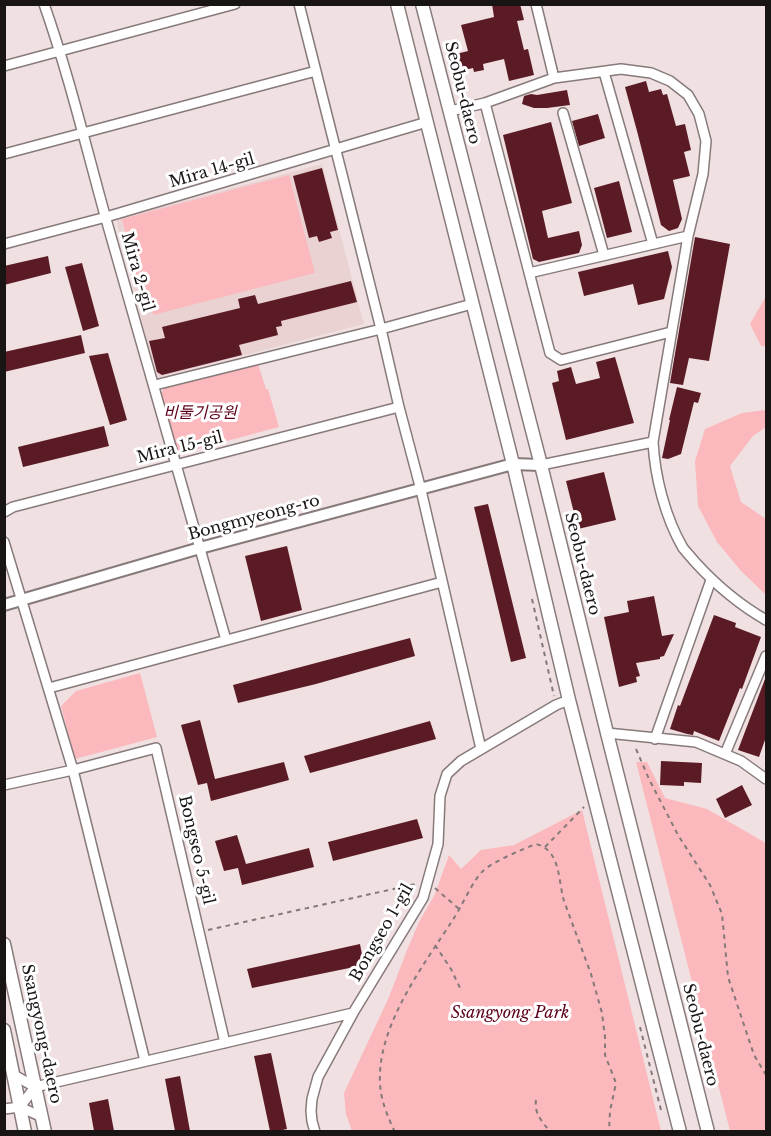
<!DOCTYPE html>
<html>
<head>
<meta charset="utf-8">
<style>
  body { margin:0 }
  #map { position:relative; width:771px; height:1136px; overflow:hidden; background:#f0e0e1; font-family:"Libre Baskerville",serif }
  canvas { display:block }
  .frame { position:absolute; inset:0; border:6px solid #1a1515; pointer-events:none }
</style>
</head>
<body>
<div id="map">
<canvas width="771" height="1136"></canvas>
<div class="frame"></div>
</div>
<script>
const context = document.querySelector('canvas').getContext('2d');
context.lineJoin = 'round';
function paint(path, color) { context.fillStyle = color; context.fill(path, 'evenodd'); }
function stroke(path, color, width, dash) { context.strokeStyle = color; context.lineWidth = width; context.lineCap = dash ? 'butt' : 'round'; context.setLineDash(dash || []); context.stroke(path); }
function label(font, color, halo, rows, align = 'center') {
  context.font = font + ' "Libre Baskerville","Noto Sans KR",serif'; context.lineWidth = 6; context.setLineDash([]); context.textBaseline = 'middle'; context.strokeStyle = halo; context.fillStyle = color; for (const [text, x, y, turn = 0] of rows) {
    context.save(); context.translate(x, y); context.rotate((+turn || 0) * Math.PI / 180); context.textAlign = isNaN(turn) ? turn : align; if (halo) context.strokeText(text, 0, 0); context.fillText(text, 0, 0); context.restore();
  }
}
paint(new Path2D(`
  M322 164 364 324 156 378 116 219Z`), '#ead2d3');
paint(new Path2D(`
  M289 175 315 273 153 315 147 291 141 293 122 219Z
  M766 296V346H761L750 324Z
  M258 364 266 389H268L279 427 182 453 175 450 161 394 164 388Z
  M766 410V427L753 436 730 466 741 502 766 519V595L741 571 717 542 698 506 695 461 705 429 742 413Z
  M140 673 157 737 75 759 61 706 76 691Z
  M636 762H647L665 798 707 809 764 842 766 846V1131H730Z
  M582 810 661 1131H352L346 1114 344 1093 389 997 407 950 419 922 435 894 449 855 461 869 481 850 514 845Z`), '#fbb9bd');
paint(new Path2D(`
  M492 4H520L524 20 517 21 524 50 528 49 534 75 509 81 504 59 483 64 484 70 474 72 473 68 460 71 456 54 468 51 461 25 494 17Z
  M646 81 649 92 661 89 663 95 667 94 676 126 685 124 691 150 684 152 690 176 673 180 682 219 678 228 669 231 661 225 637 131 625 87Z
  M567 90 570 105 547 108H534L522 104 524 96 531 94 537 95Z
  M598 114 605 138 579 146 572 121Z
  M551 122 572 203 542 211 548 238 579 231 582 245 579 253 539 262 533 259 503 135Z
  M322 168 338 230 330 232 332 238 319 242 317 236 309 238 293 176Z
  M619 181 632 232 607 238 594 188Z
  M695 237 730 244 709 361 689 358 683 385 670 383Z
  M668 251 672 267 664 299 638 305 633 284 584 296 578 272Z
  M48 256 51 273 4 285V266Z
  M82 263 99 326 83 331 65 267Z
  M351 281 357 302 281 321 282 326 276 327 278 335 239 345 242 355 162 375 157 372 149 341 165 338 162 327 240 308 238 299 255 295 258 304Z
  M81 335 85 353 4 372V352Z
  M108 353 127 420 110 425 89 356Z
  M615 357 634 423 566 440 552 383 559 381 557 371 571 367 576 384 600 378 596 362Z
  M677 387 701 393 698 403 694 402 681 454 668 459 662 458 670 420H669Z
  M104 426 109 446 23 467 18 447Z
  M604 472 616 520 578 529 566 481Z
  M488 504 526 658 511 662 474 507Z
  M287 546 302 610 261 621 245 556Z
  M654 596 662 636 674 634 664 656 660 657V659L636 663 640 676 636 677 637 682 619 687 604 617 629 612 627 601Z
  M714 615 736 623 735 627 761 637 742 689 740 688 719 741 694 731 693 735 687 734 670 729 678 705 680 706Z
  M410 638 415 656 316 684 238 703 233 685Z
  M765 679H766V737L759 757 738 750Z
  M200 720 215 779 284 762 289 780 211 801 207 783 198 785 181 725Z
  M430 721 436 739 310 773 304 756Z
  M661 761 702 763 701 783 684 782V786L660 785Z
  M742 785 752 805 725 818 716 799Z
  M417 819 423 838 333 861 328 842Z
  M237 835 246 864 309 848 314 867 242 885 238 868 224 871 215 841Z
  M360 944 364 965 252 988 247 969Z
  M271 1053 287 1129 278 1131H270L254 1056Z
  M180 1076 190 1131H175L165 1079Z
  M108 1099 114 1131H94L89 1103Z`), '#5b1b25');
const minor = new Path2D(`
  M44 4C69 75 86 147 106 219 146 359 187 499 226 640
  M299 4 381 329 399 407 421 490 481 749
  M536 4 554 78
  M4 66 235 4
  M604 72 653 244
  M450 111 485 103
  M563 113 604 255
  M4 154 316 71
  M4 244 106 217 427 122
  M529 273 688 236
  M155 385 381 329 472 304
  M653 442C655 477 665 517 683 548 687 553 691 557 695 562 716 585 740 605 766 620
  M541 465 653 442 688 236 703 174 706 141 699 114 688 95 670 81 651 73 621 69 554 78 485 103 550 353 561 360 671 332
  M4 512 13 507 399 407
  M4 542 73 770 145 1061
  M49 688 442 582
  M607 733 696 742 741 761 766 779
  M655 739 711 580
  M725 754 766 656
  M4 785 73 770 156 748 225 1043
  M14 1075 35 1087
  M35 1087 353 1013
  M20 1107 35 1087
  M20 1107 42 1117
  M4 1109 20 1107
  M315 1132 312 1121 311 1111 312 1099 318 1077 353 1013 423 898 438 844 440 796 447 774 461 761 556 705 569 700`);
const tertiary = new Path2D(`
  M4 605 200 548 513 464 541 465`);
const secondary = new Path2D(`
  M397 4 513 464 569 700 680 1132
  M422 4 541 465 607 733 708 1132
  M4 944 45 1132
  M4 1030 25 1132`);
stroke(minor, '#877a7a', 12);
stroke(tertiary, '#877a7a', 14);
stroke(secondary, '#877a7a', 15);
stroke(new Path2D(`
  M532 599 554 696
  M636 749 649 779 678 835 710 885 722 914 728 977 754 1055 766 1075
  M545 847 584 807
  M435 888 459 909
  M208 930 416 884
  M435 945 451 969 461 990
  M640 1027 662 1114
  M536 1100C534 1114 542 1121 550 1132
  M395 1132C390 1122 386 1112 383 1102 366 1039 422 968 454 918 462 906 473 880 483 871 492 862 523 849 536 844 561 850 558 881 564 901L591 974 602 1013 605 1037V1055L616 1083 610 1111 609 1132`), '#837979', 2, [4.5, 4.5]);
stroke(minor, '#fff', 9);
stroke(tertiary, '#fff', 10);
stroke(secondary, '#fff', 12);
label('16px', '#1a1515', '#fff', [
  ["Seobu-daero",462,93,76],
  ["Mira 14-gil",212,171,-16],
  ["Mira 2-gil",137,272,74],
  ["Mira 15-gil",180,448,-14],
  ["Bongmyeong-ro",254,518,-15],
  ["Seobu-daero",582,564,76],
  ["Bongseo 5-gil",196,850,77],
  ["Bongseo 1-gil",382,933,-60],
  ["Ssangyong-daero",41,1034,78],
  ["Seobu-daero",700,1035,76]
]);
label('italic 16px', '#5d0019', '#fff', [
  ["비둘기공원",200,413],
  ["Ssangyong Park",510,1013]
]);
</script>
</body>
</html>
